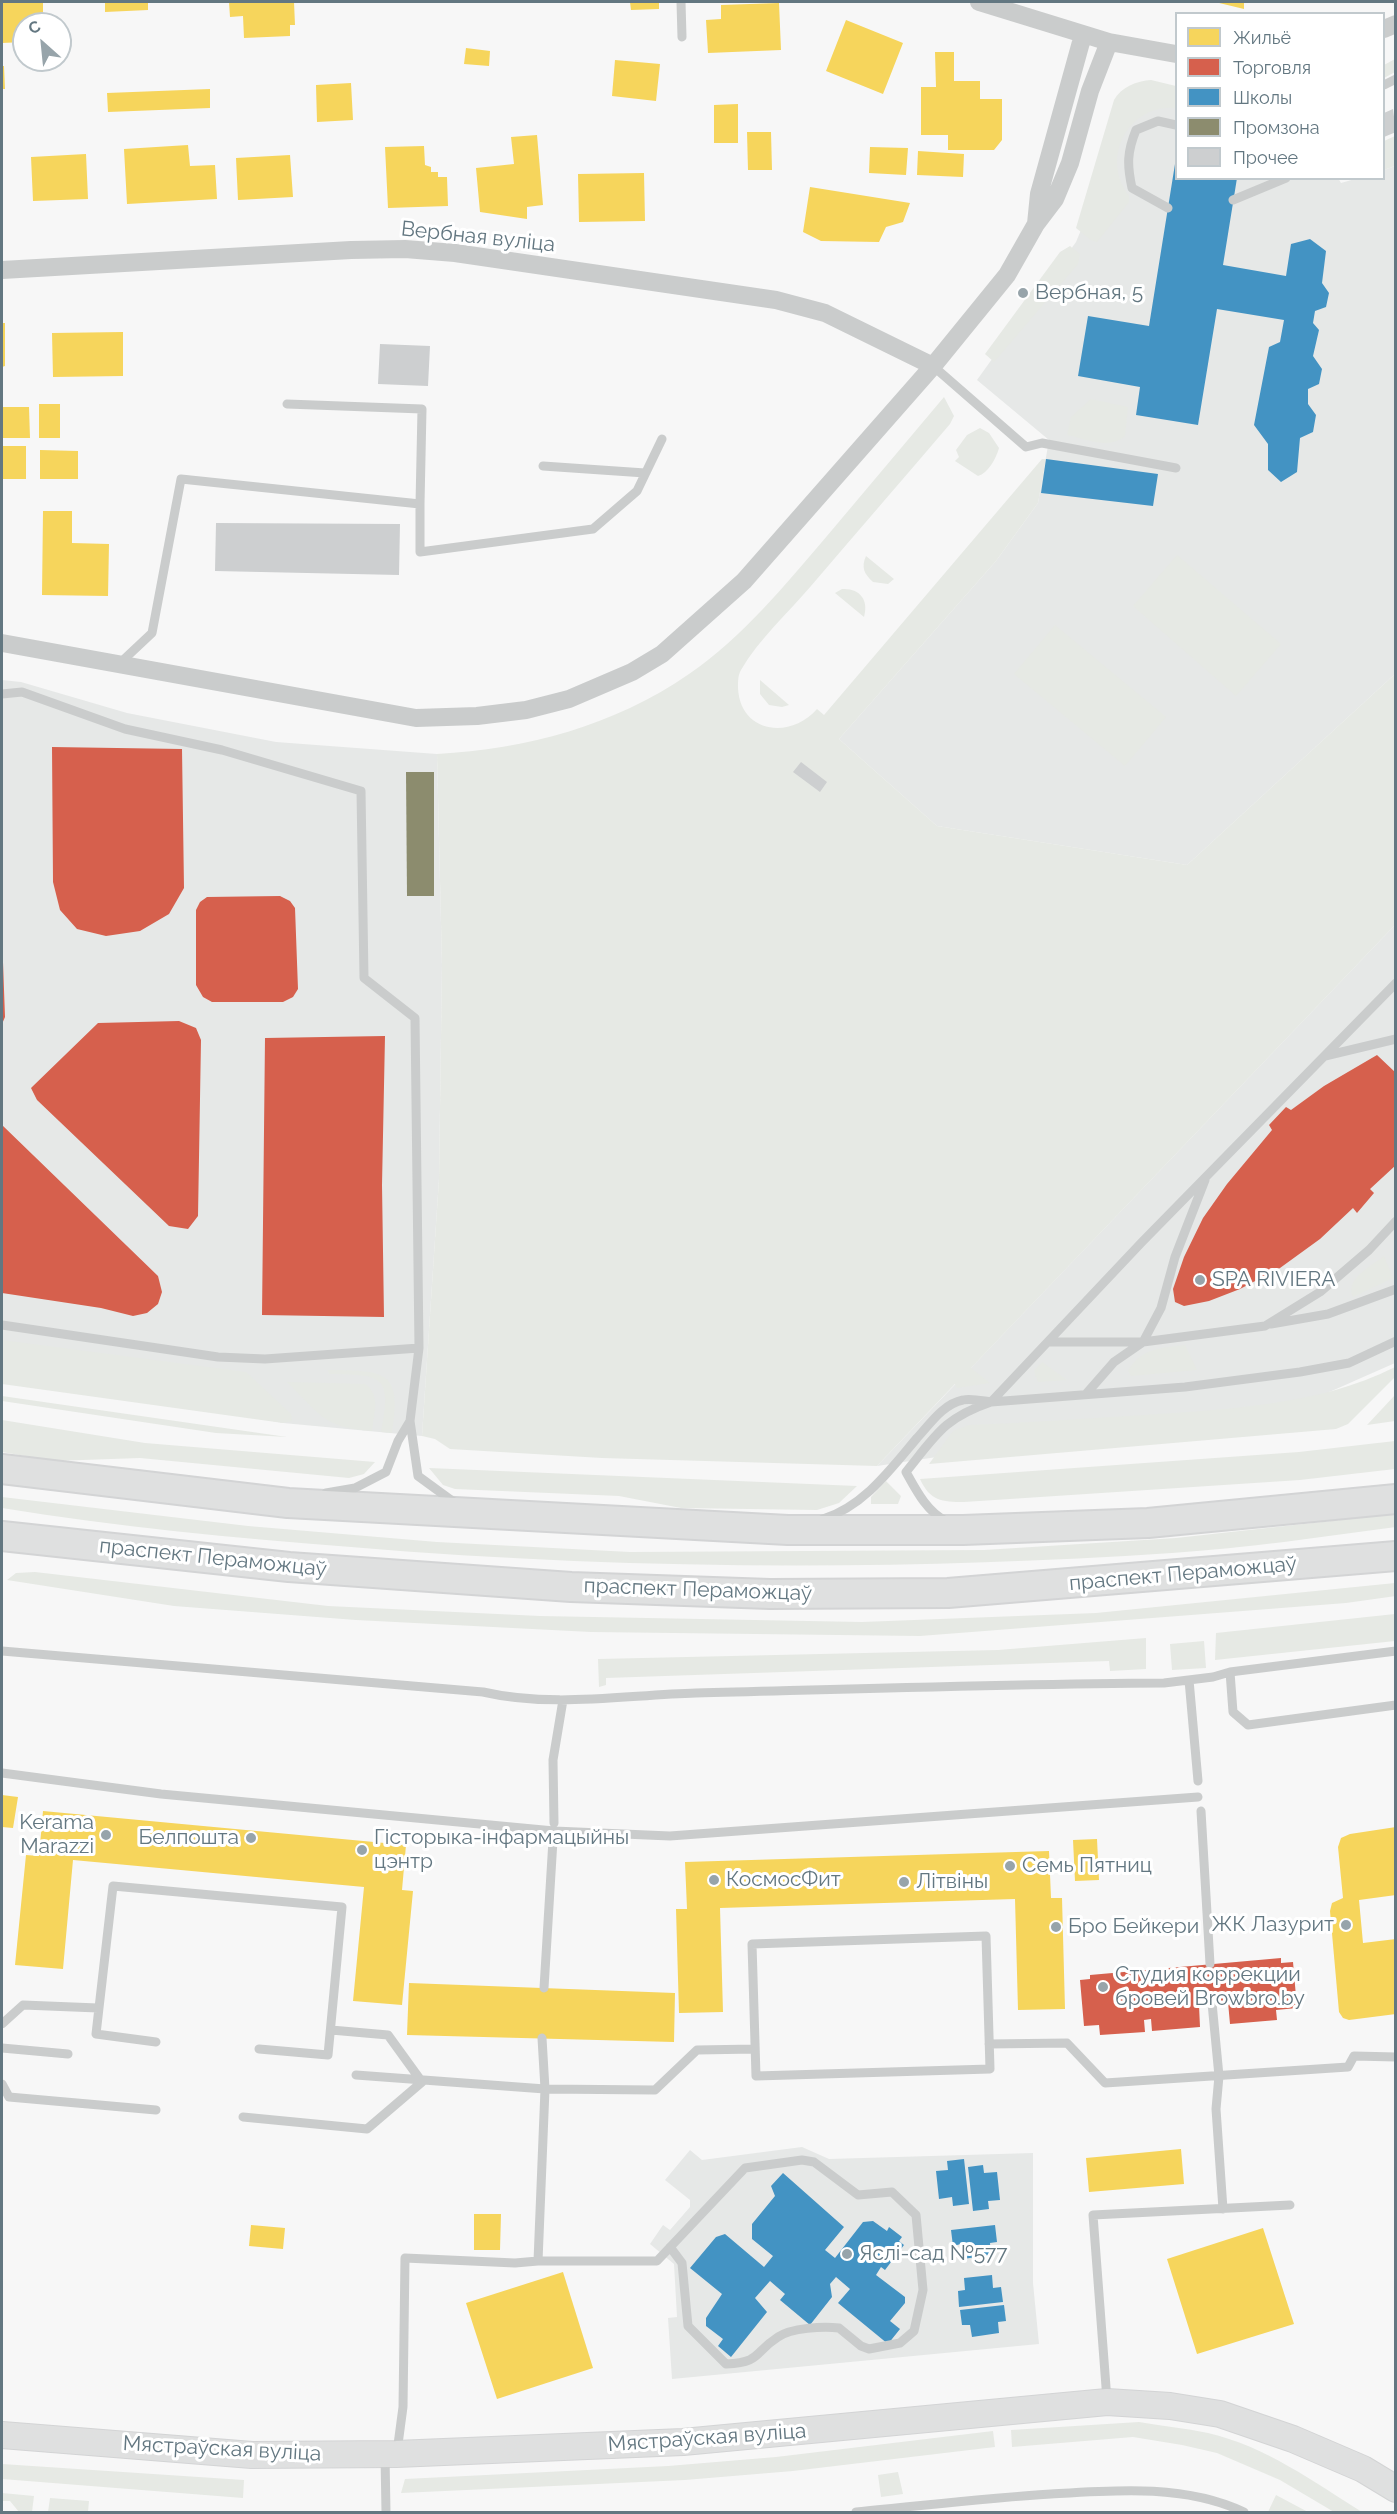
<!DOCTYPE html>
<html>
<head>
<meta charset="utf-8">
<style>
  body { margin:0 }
  #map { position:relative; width:1397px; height:2514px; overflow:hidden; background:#f7f7f7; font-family:Raleway,sans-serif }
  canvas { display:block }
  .frame { position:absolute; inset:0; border:3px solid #637781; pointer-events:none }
  .legend { position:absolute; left:1175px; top:12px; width:210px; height:168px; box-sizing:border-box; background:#fff; border:2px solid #c1c9cd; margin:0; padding:8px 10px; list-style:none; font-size:18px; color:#637781 }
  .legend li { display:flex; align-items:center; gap:12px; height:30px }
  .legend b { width:30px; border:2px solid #c1c9cd }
  .north { position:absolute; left:12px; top:12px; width:60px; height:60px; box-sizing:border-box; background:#fff; border:2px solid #c1c9cd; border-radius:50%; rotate:333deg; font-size:16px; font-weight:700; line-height:24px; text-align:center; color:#637781 }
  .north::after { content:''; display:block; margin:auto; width:21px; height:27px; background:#97a4aa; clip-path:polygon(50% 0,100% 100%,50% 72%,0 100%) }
</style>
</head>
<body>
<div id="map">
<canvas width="1397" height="2514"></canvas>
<div class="frame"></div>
<ul class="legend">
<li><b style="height:16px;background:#f6d55c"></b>Жильё</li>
<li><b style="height:16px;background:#d6604d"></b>Торговля</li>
<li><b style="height:16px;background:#4393c3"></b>Школы</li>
<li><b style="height:16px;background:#8c8c6e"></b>Промзона</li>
<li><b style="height:16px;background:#cdcfd0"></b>Прочее</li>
</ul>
<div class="north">С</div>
</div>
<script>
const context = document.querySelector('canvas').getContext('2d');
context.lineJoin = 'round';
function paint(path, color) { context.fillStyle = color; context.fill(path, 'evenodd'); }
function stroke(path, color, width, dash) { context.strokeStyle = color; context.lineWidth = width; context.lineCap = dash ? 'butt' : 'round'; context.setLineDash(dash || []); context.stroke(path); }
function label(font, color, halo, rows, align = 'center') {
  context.font = font + ' Raleway,sans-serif'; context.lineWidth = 6; context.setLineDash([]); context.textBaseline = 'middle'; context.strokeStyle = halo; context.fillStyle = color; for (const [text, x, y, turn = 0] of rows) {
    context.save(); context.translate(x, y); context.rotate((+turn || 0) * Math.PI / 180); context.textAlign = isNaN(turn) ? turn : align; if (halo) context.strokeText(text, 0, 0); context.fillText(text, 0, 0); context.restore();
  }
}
paint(new Path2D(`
  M1176 93V178H1338L1341 183 1355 179 1384 178V170L1395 166V674L1187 865 937 826 839 739 996 561 1038 503 1049 440 977 380 1076 242 1101 182 1117 129Z
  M2 680 21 682 127 713 276 742 437 754 442 965 439 1179 422 1436 283 1423 2 1371Z
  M1395 925V1363L1309 1401 877 1466Z
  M802 2147 829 2159 1033 2153V2283L1039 2344 672 2379 668 2318 677 2317 674 2264 650 2244 663 2225 670 2230 690 2207V2200L665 2180 690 2150 702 2160Z`), '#e6e8e7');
paint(new Path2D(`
  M1395 59V72L1384 78V65Z
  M1151 80 1176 86V108C1128 104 1100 158 1129 196V202L1097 242 1091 240 1076 228 1114 100C1121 87 1137 81 1151 80Z
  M1395 136V166L1384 170V141Z
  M1070 246 1080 254 1078 264 994 362 985 354 1060 252Z
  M944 397 954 416 950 424C904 478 857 532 811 586 788 613 759 639 741 670 738 675 738 681 738 688 740 733 790 740 817 709L824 715 1042 459H1046L1038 503 996 561 839 739 937 826 1187 865 1395 674V925L971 1368 990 1383 957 1388 955 1384 877 1466 602 1458 450 1449 435 1439 422 1436 439 1179 442 965 437 754C526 749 614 726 689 674 743 637 785 585 827 536 866 490 905 443 944 397Z
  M1091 399 1128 407 1125 436C1109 450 1086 439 1067 435L1071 417Z
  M980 428 989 433 999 448C996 459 988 473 978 476L955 461 959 457 956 450 967 435Z
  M1177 555 1281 644 1236 696 1133 606Z
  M866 556 894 579 888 584 873 582C864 574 861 567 866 556Z
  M842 589C860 588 869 600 864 617L835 593Z
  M1055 625 1166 717 1125 766 1014 674Z
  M760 680 789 705 782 707 769 705 760 694Z
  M1384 1256 1393 1278 1353 1297C1344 1279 1372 1266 1384 1256Z
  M2 1340 246 1372 291 1414 292 1421 283 1423 2 1384Z
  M1185 1345 1197 1370 1131 1376 1128 1371C1141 1348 1161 1348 1185 1345Z
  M1042 1362 1067 1380 1038 1382 1034 1371Z
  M1395 1367V1377L1348 1424 1336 1429 929 1464 953 1431 969 1425C1022 1423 1075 1419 1128 1416 1214 1410 1318 1407 1395 1367Z
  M328 1370C386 1371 402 1370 392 1433L381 1432C393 1374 381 1375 329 1374Z
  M287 1382 365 1384C381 1395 374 1414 372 1431 323 1428 320 1414 287 1382Z
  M1395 1395V1421L1367 1425Z
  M2 1396 287 1437 216 1433 2 1401Z
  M2 1420 145 1443 375 1462 364 1474 349 1478 140 1458 54 1461 2 1452Z
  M1395 1441V1469L1300 1480 964 1502C942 1502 930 1501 920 1479L1299 1452Z
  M429 1468 857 1486 839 1503 817 1510 681 1508 619 1496 455 1489 443 1485Z
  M886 1481 901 1496 898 1504H871V1497Z
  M2 1497 248 1526 437 1542 630 1552 984 1550 1176 1538 1395 1514 1396 1527C1321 1537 1247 1548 1172 1553 899 1571 624 1570 351 1547 234 1538 117 1527 2 1508Z
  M35 1572 328 1606 540 1616 862 1622 1096 1613 1395 1583 1396 1596 1346 1603 920 1636 591 1632 356 1620 174 1606 7 1580 16 1573Z
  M1395 1614V1641L1215 1660 1216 1633Z
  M1146 1638V1669L1110 1671 1109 1661 606 1678V1685L599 1687 598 1659 998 1650Z
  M1204 1641 1206 1668 1172 1670 1170 1644Z
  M1139 2422C1162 2426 1185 2428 1208 2433 1265 2446 1314 2482 1362 2512H1334L1280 2480 1217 2453 1182 2445 1133 2437 1012 2447 1011 2430Z
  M993 2431 995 2447 793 2471 685 2480 401 2493 405 2479 668 2466 776 2457Z
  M2 2464 244 2480 243 2498 2 2479Z
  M898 2472 903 2494 881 2497 878 2475Z
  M2 2493 34 2496 32 2512H19L10 2501H2Z
  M1276 2495 1308 2512H1268Z
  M50 2498 89 2501 88 2512H48Z`), '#e6e9e4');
paint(new Path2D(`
  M2 2H43V24H24V42L2 43Z
  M105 2H148V10L105 12Z
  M229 2H294L295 25H290V36L244 38 243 16 230 17Z
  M630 2H659V9L631 10Z
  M1215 2H1244V9Z
  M779 3 781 50 708 53 706 20 721 19V5Z
  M846 20 903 43 883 94 826 71Z
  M466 48 490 51 489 66 464 64Z
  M935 52H954V81H980V99H1002V140L994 150H948V135H921V87H936Z
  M615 60 660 64 656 101 612 96Z
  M2 66H4L5 89H2Z
  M351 83 353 120 317 122 316 85Z
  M210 89V108L108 112 107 93Z
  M738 104V143H714V105Z
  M747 132H771L772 170H748Z
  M537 135 543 205 527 207V219L480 212 476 168 514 164 511 137Z
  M188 145 190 166 215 165 217 199 127 204 124 149Z
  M424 146 425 165 431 167V172H438V177H447L448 206 388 208 385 147Z
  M870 147 908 148 906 175 869 173Z
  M918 151 964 154 963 177 917 175Z
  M86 154 88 199 33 201 31 157Z
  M290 155 293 197 238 200 236 158Z
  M644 173 645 221 579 222 578 174Z
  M810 187 910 203 903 222 886 227 879 242 821 241 803 232Z
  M2 323H5V366L2 367Z
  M123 332V376L53 377 52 333Z
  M39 404H60V438H39Z
  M2 407H29L30 438H2Z
  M2 446H26V479H2Z
  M40 450 78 451V479H40Z
  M43 511H72V543L109 544 108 596 42 595Z
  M2 1795 18 1797 13 1828 2 1827Z
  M43 1811 406 1845 402 1890 413 1891 402 2005 353 2001 364 1887 73 1860 63 1969 15 1965 26 1855 39 1856Z
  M1396 1827V1895L1359 1900 1363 1943 1396 1939V2014L1349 2020 1343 2018 1339 2012 1330 1911 1332 1903 1343 1898 1338 1847 1341 1838 1350 1834Z
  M1097 1839 1099 1880 1075 1881 1073 1840Z
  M1049 1851 1051 1898H1062L1065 2009 1018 2010 1015 1899 720 1908 723 2012 679 2013 676 1909H687L685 1862Z
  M409 1983 675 1993 674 2042 407 2035Z
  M1181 2149 1184 2184 1089 2192 1086 2158Z
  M474 2214H501L500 2250H474Z
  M251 2225 285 2228 283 2249 249 2246Z
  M1263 2228 1294 2324 1197 2354 1167 2259Z
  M563 2272 593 2368 497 2399 466 2303Z`), '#f6d55c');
paint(new Path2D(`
  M52 747 182 749 184 888 169 914 140 931 106 936 77 929 60 910 53 882Z
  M280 896 290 901 295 908 298 989 293 997 283 1002H212L203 997 196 985V910L200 902 207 897Z
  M2 935 5 1017 2 1024Z
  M179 1021 196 1028 201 1040 198 1216 188 1229 169 1226 37 1100 31 1088 98 1023Z
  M385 1036 382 1185 384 1317 262 1315 265 1038Z
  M1377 1055 1396 1073V1165L1370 1189 1374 1193 1357 1213 1353 1208 1320 1239 1280 1268 1240 1289 1209 1301 1184 1306 1175 1302 1173 1289 1184 1257 1203 1218 1227 1184 1272 1130 1269 1125 1286 1107 1291 1110 1324 1086Z
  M2 1125 158 1276 162 1292 158 1304 147 1313 133 1316 101 1308 2 1293Z
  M1281 1958V1963L1293 1962 1297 2008 1276 2010 1277 2020 1230 2024 1228 2002 1199 2005 1200 2027 1152 2031 1151 2019 1144 2020 1145 2032 1100 2035 1099 2025 1084 2026 1080 1980 1090 1979V1975Z`), '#d6604d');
paint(new Path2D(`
  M1175 164 1176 178H1237L1223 265 1286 276 1291 244 1310 239 1326 251 1322 283 1329 293 1326 307 1315 311 1313 323 1319 330 1313 356 1322 369 1319 384 1308 389V404L1316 415 1313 432 1300 438 1297 472 1281 482 1268 470V444L1254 425 1269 347 1280 342 1284 320 1217 309 1198 425 1136 415 1140 387 1078 376 1088 316 1149 326Z
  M1046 459 1158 474 1153 506 1041 493Z
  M964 2159 969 2204 953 2206 952 2197 939 2199 936 2171 948 2170 947 2161Z
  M983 2165 984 2173 997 2172 1000 2200 988 2201 989 2209 973 2211 968 2167Z
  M783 2173 844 2227 825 2250 835 2258 863 2222 873 2221 887 2231 889 2227 902 2237 899 2241 904 2245 885 2270 881 2267 876 2275 905 2297V2303L890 2321 900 2329 888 2344 838 2303 850 2289 836 2277 830 2284 832 2297 810 2325 780 2300 785 2294 770 2281 755 2298 767 2312 731 2357 718 2346 723 2339 706 2326V2318L722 2294 690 2268 716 2237 725 2234 764 2267 773 2256 752 2239V2224L775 2196 771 2186Z
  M995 2225 997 2242 990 2243 991 2255 963 2259 961 2244 953 2246 951 2230Z
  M992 2275 993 2288 1001 2287 1003 2302 959 2307 958 2291 965 2290 964 2278Z
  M1004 2305 1006 2321 998 2322 999 2333 972 2337 970 2325H962L960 2310Z`), '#4393c3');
paint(new Path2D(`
  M406 772H434V896H407Z`), '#8c8c6e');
paint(new Path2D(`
  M1393 109 1396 132 1384 137V113Z
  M380 344 430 346 428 386 378 384Z
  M216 523 400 524 399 575 215 571Z
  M801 762 827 782 820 792 793 772Z`), '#cdcfd0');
const secondary = new Path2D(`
  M2 2435 252 2455 396 2454 683 2442 1107 2402 1170 2406 1220 2414 1293 2439 1363 2469 1396 2489`);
const primary = new Path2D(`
  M2 1469 288 1503 788 1530H963L1148 1523 1396 1499
  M2 1536 289 1567 571 1587 770 1594 948 1593 1396 1556`);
stroke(secondary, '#d3d4d5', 28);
stroke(primary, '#d3d4d5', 32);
stroke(new Path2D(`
  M681 2 682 37
  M1384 85 1396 79
  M1233 200 1286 178
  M1168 208 1132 188C1127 165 1127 152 1136 130L1158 121 1176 125
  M933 366 1026 447 1042 443 1176 468
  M287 404 422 409 420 504
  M543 466 645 473
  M119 664 152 633 181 479 420 504V552L593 529 637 491 662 439
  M2 694 22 692 125 729 222 750 361 791 364 978 415 1018 419 1348
  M1325 1056 1396 1039
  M1271 1324 1328 1314 1396 1289
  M2 1325 218 1357 265 1359 419 1348 410 1421 418 1476 455 1503
  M1048 1342H1143L1161 1308 1175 1257 1205 1180
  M1086 1394 1114 1362 1143 1342 1265 1326 1320 1292 1369 1250 1396 1221
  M326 1493 355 1488 386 1472 398 1441 410 1421
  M823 1519C864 1506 890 1470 917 1438 930 1424 943 1404 963 1400 971 1398 983 1401 991 1402L1185 1387 1300 1372 1349 1363 1396 1341
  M946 1521C927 1512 916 1490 906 1472 936 1435 944 1418 991 1402L1142 1242 1396 983
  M2 1651 483 1692C552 1708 625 1695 696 1693 852 1689 1008 1684 1164 1683L1213 1677 1230 1672 1396 1651
  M1230 1672 1233 1712 1248 1725 1396 1705
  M1189 1680 1198 1781
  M2 1773 161 1794 554 1831 670 1836 1198 1797
  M1201 1811 1210 1964
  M554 1823 553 1760 563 1700
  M986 1936 990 2069 756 2076 752 1944Z
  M544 1988 553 1840
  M1212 2003 1219 2076 1216 2109 1223 2209
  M2 2024 23 2005 98 2008
  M156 2042 96 2034 113 1886 342 1907 328 2055 259 2049
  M989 2044 1067 2043 1105 2083 1348 2067 1354 2056 1396 2057
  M2 2048 68 2054
  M356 2075 545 2089 655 2090 697 2050 755 2049
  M2 2084 9 2097 156 2110
  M243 2117 367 2129 422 2082 388 2035 331 2030
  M538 2261H657L745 2168 802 2160 814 2162 858 2195 892 2192 916 2215 923 2290 914 2331 900 2343 869 2349 861 2346 839 2328C823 2326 791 2328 778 2337 753 2353 762 2362 726 2364L688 2326 682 2263 670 2247
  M1107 2400 1093 2215 1290 2205
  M397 2452 403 2407 405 2258 515 2263 538 2261 545 2089 542 2038
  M385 2456 386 2512
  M856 2512C921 2506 985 2498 1051 2494 1114 2490 1185 2484 1244 2512`), '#cacccc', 9);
stroke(new Path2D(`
  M979 2 1109 42 1176 54
  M1384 29 1396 24
  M1036 224 1039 194 1083 35
  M2 270 351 250 405 249 455 253 776 300 825 313 933 366
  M2 643 416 718 477 716 526 710 569 699 632 672 662 654 744 581 933 366 1007 275 1036 224 1055 199 1070 163 1090 91 1109 42`), '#cacccc', 18);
stroke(secondary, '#dfe0e0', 26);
stroke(primary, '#dfe0e0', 28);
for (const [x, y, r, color] of [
  [1023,293,6,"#97a4aa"],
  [1200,1280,6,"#97a4aa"],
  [106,1835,6,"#97a4aa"],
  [251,1838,6,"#97a4aa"],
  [362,1850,6,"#97a4aa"],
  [1010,1866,6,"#97a4aa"],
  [714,1880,6,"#97a4aa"],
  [904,1882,6,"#97a4aa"],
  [1346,1925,6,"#97a4aa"],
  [1056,1927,6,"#97a4aa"],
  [1103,1987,6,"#97a4aa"],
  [847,2254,6,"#97a4aa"]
]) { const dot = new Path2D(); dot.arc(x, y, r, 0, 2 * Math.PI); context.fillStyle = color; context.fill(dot); stroke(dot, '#fff', 2); }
label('21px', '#637781', '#fff', [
  ["Вербная вуліца",478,237,6],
  ["праспект Пераможцаў",213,1558,6],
  ["праспект Пераможцаў",1183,1574,-5],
  ["праспект Пераможцаў",698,1590,2],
  ["Мястраўская вуліца",707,2438,-4],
  ["Мястраўская вуліца",222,2449,3]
]);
label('21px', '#637781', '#fff', [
  ["Вербная, 5",1035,293],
  ["SPA RIVIERA",1212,1280],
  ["Kerama",94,1823,"right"],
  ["Marazzi",94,1847,"right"],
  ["Белпошта",239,1838,"right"],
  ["Гісторыка-інфармацыйны",374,1838],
  ["цэнтр",374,1862],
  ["Семь Пятниц",1022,1866],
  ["КосмосФит",726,1880],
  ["Літвіны",916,1882],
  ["ЖК Лазурит",1334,1925,"right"],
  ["Бро Бейкери",1068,1927],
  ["Студия коррекции",1115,1975],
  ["бровей Browbro.by",1115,1999],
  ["Яслі-сад №577",859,2254]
], 'left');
</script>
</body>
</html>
